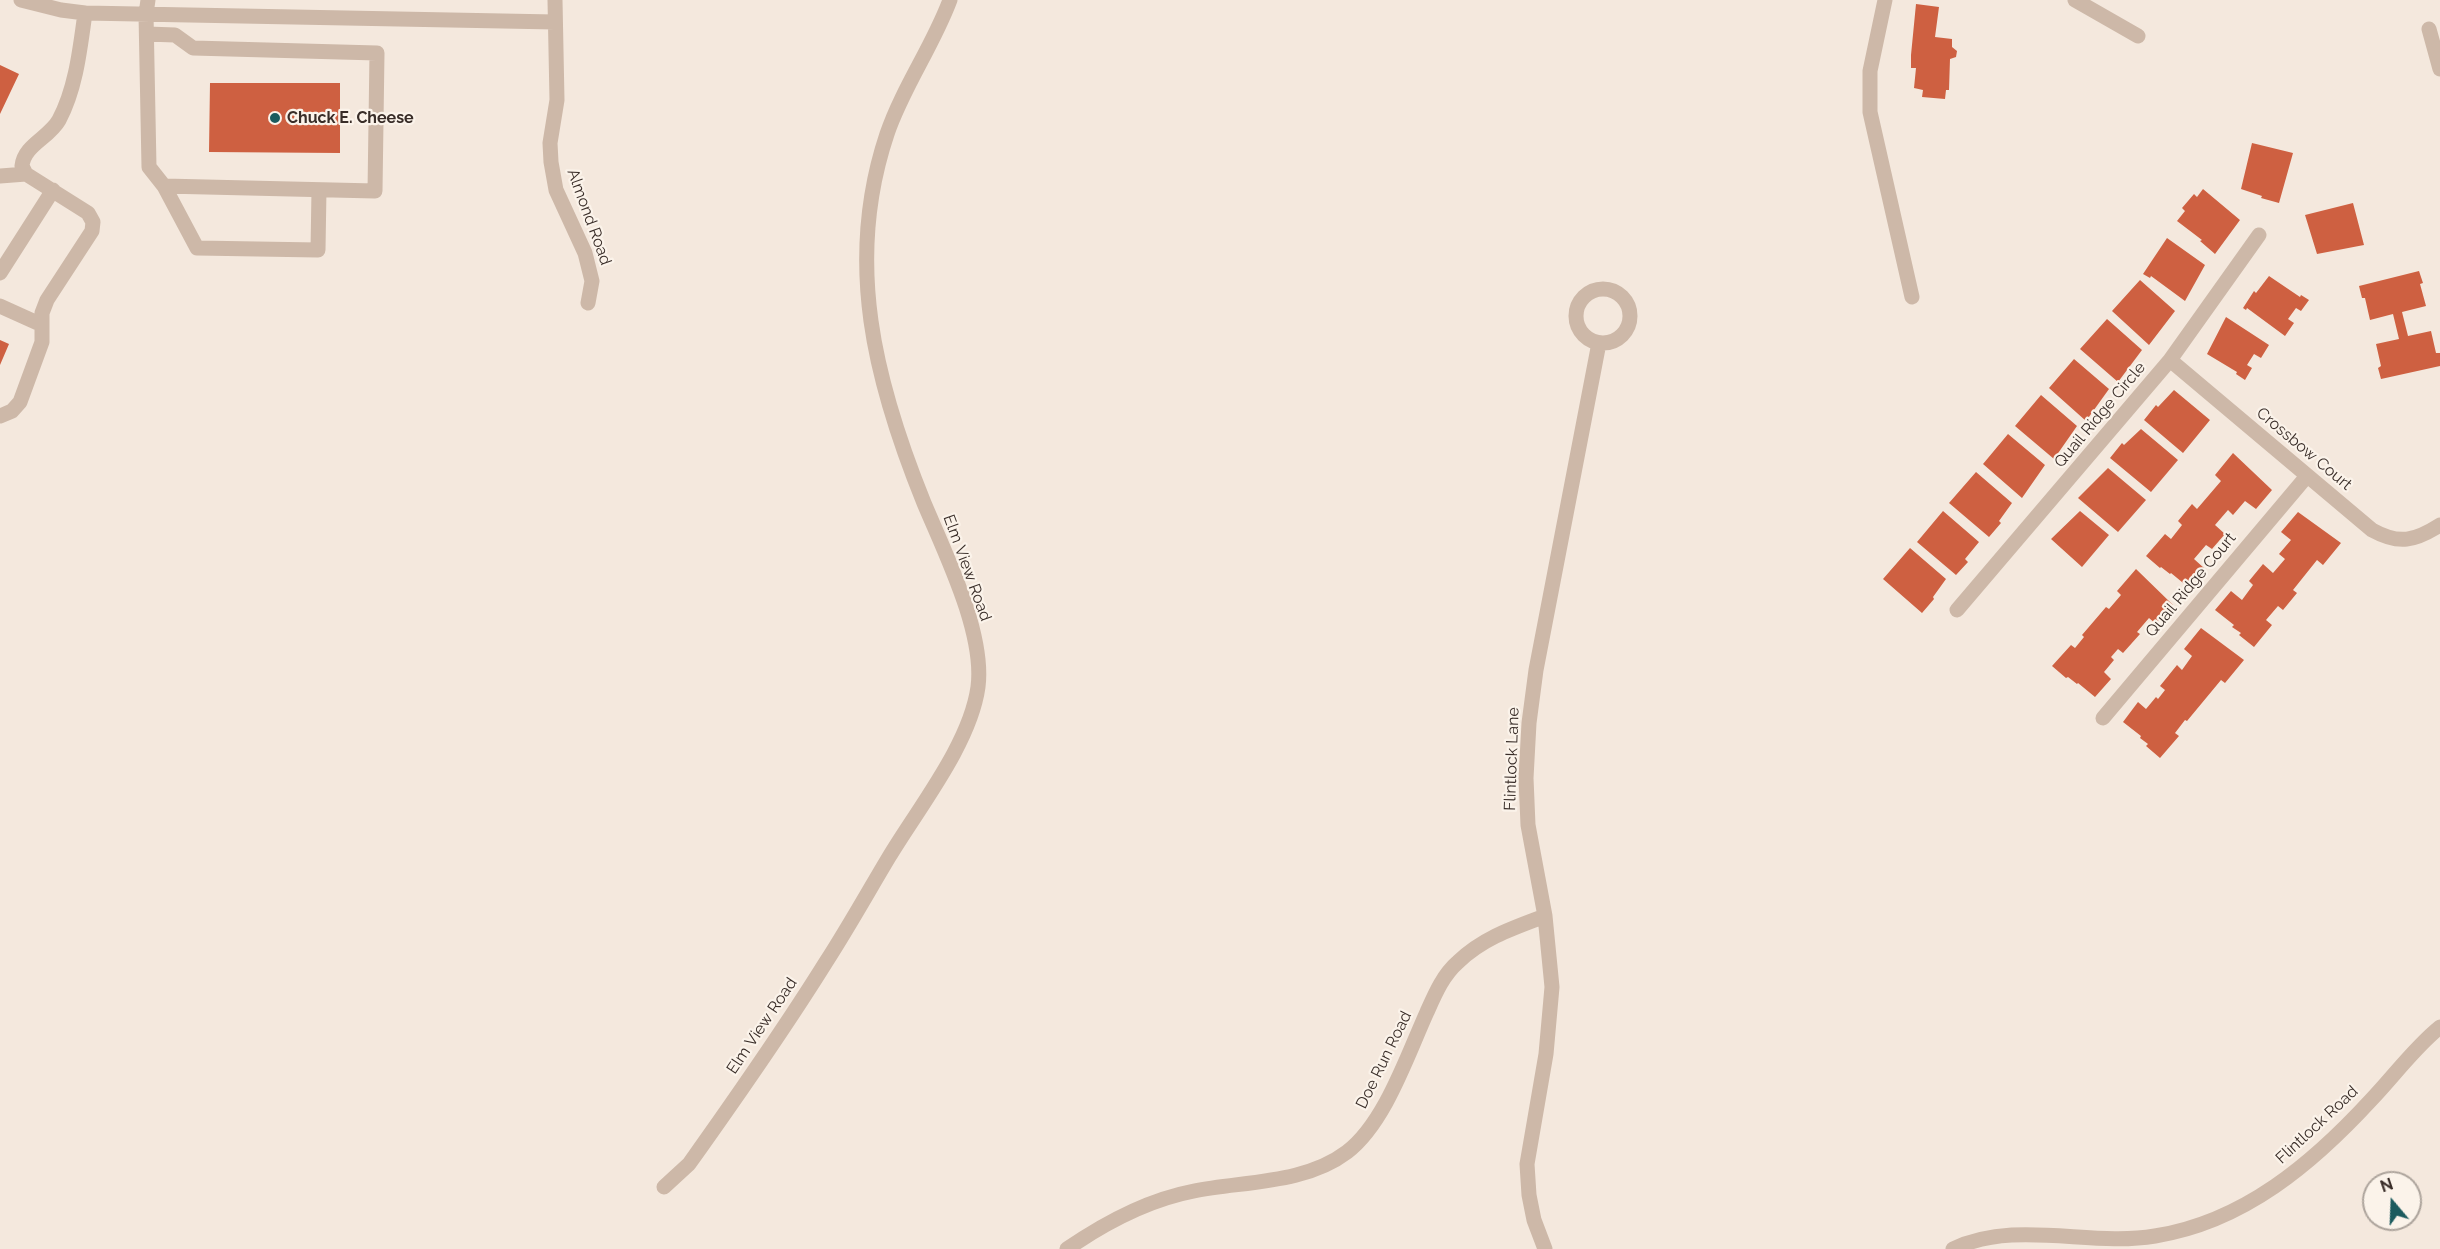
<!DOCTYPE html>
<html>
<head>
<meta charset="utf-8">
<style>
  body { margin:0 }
  #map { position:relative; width:2440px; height:1249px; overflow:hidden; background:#f4e8dd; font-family:Raleway,sans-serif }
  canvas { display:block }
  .north { position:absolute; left:2362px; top:1171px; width:60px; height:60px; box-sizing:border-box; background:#fbf3ea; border:2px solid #ada49c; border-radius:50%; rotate:341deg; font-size:16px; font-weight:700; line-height:24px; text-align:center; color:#392d28 }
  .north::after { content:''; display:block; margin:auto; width:21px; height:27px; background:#1b5b5e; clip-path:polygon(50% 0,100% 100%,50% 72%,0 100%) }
</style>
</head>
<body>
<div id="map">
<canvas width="2440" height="1249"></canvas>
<div class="north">N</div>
</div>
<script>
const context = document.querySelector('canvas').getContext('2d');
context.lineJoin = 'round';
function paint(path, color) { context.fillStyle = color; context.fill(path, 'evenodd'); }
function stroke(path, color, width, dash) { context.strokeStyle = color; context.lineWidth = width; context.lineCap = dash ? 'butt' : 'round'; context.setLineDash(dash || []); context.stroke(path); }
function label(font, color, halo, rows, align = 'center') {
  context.font = font + ' Raleway,sans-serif'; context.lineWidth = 4.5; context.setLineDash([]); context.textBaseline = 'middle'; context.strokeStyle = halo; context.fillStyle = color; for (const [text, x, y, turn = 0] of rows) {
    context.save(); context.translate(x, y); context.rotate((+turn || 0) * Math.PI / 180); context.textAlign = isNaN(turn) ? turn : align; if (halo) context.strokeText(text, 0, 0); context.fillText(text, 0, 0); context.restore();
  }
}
paint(new Path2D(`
  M1916 4 1939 7 1935 37 1952 39V47L1957 51 1956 57 1950 59 1949 90H1946L1945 99 1922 97 1923 90 1914 88 1916 68H1911V55Z
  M0 65 19 74 0 114Z
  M210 83H340V153L209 152Z
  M2252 143 2293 153 2279 203 2261 198 2262 196 2241 189Z
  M2203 189 2240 220 2215 254 2200 241 2202 240 2177 221 2185 211 2182 208 2194 194 2197 197Z
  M2353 203 2364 245 2317 254 2305 215Z
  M2167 238 2205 265 2185 301 2151 276 2150 278 2143 274Z
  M2419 271 2423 283 2420 284 2426 306 2402 312 2408 336 2431 331 2436 353H2440V366L2381 379 2378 368 2381 366 2376 344 2399 339 2393 314 2370 320 2365 298H2362L2359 286Z
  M2269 276 2300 297 2301 295 2309 300 2301 311 2296 308 2288 319 2294 323 2285 336 2247 308 2246 310 2243 308 2254 291 2256 293Z
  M2140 280 2175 311 2149 345 2112 311Z
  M2226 317 2269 345 2261 358 2254 354 2247 365 2252 368 2245 380 2236 374 2237 372 2207 354Z
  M2107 319 2142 350 2118 382 2080 349Z
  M0 340 9 344 0 365Z
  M2074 359 2109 389 2086 421 2049 388Z
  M2174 390 2210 420 2183 453 2144 420 2156 405 2158 407Z
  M2041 395 2077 426 2054 459 2015 426Z
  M2141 429 2178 460 2151 492 2110 458 2122 443 2124 445Z
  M2008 434 2045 465 2022 498 1983 464Z
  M2233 453 2272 490 2256 509 2245 501 2233 515 2228 510 2215 525 2225 534 2212 549 2206 545 2194 559 2204 568 2188 587 2171 573 2170 574 2161 567 2160 568 2146 556 2165 534 2171 539 2182 525 2178 521 2192 504 2197 509 2221 481 2215 475Z
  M2108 468 2146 500 2118 532 2078 498Z
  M1976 472 2012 503 1999 521 2001 523 1989 537 1949 503Z
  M1943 511 1979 542 1965 559 1968 562 1956 575 1917 542Z
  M2080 511 2109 535 2082 567 2051 539Z
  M2298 512 2341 543 2323 565 2317 560 2293 590 2297 593 2283 610 2278 606 2266 620 2272 625 2254 647 2239 635 2241 633 2232 627 2234 625 2215 610 2231 591 2242 600 2253 585 2249 581 2263 564 2273 573 2285 559 2279 554 2291 540 2281 532Z
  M1910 548 1946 579 1933 597 1934 599 1922 613 1883 579Z
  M2136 569 2173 605 2156 624 2149 618 2137 632 2140 634 2123 653 2118 649 2111 657 2114 660 2104 672 2111 679 2095 697 2078 683 2077 684 2068 677 2066 678 2052 666 2071 645 2075 648 2084 637 2082 635 2106 607 2109 609 2121 595 2117 591Z
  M2201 628 2244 660 2225 683 2221 680 2187 721 2185 720 2175 733 2179 736 2160 758 2146 746 2148 744 2140 738 2141 736 2123 722 2138 702 2146 709 2156 697 2158 699 2165 690 2160 686 2177 665 2182 670 2192 656 2184 649Z`), '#ce6041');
stroke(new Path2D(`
  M21 0 61 10 85 13 555 22
  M555 0 557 100 550 143 551 162 556 190 585 253 592 281 588 303
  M1885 0 1870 71V112L1912 297
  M2075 0 2138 36
  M2429 29 2440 69
  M147 34 175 35 193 48 377 53 375 191 164 186 149 167 146 14 148 0
  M0 176 26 174
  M164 186 197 248 318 250 319 190
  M0 273 53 190
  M1576 316a27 27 0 1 1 54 0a27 27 0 1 1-54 0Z
  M0 306 42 325
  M2170 360 2372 530C2399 545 2415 541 2440 525
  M0 416 12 411 20 402 42 342V313L47 300 92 231 93 222 88 213 26 174 22 166C24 145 49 138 59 120 76 88 80 49 85 13
  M1957 610 2170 360 2259 235
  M2103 718 2307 476
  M664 1187 689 1164C736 1098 783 1031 826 962 848 928 868 892 889 857 919 807 970 744 978 687 985 633 945 553 924 503 875 382 844 262 887 134 903 87 933 46 950 0
  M1067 1249C1106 1222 1147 1200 1194 1191 1244 1181 1305 1184 1347 1152 1385 1123 1407 1056 1427 1012 1435 994 1443 975 1458 962 1483 938 1513 928 1545 916
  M1545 1249 1534 1220 1529 1195 1527 1164 1546 1054 1552 987 1545 916 1528 825 1526 778 1529 723 1536 670 1599 343
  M1953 1249C2016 1219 2089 1247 2155 1236 2244 1222 2313 1163 2371 1100 2394 1076 2414 1048 2440 1027`), '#cdb8a8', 15);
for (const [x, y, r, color] of [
  [275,118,6,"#1b5b5e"]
]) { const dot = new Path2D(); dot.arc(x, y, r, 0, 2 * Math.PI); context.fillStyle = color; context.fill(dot); stroke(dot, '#fbf3ea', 2); }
label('bold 16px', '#392d28', '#fbf3ea', [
  ["Chuck E. Cheese",287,118]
], 'left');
label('16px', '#392d28', '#fbf3ea', [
  ["Almond Road",589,217,70],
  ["Quail Ridge Circle",2100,415,-50],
  ["Crossbow Court",2304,449,40],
  ["Elm View Road",967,568,70],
  ["Quail Ridge Court",2191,585,-50],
  ["Flintlock Lane",1512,759,-88],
  ["Elm View Road",762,1026,-56],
  ["Doe Run Road",1384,1060,-64],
  ["Flintlock Road",2317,1125,-43]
]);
</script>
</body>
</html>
